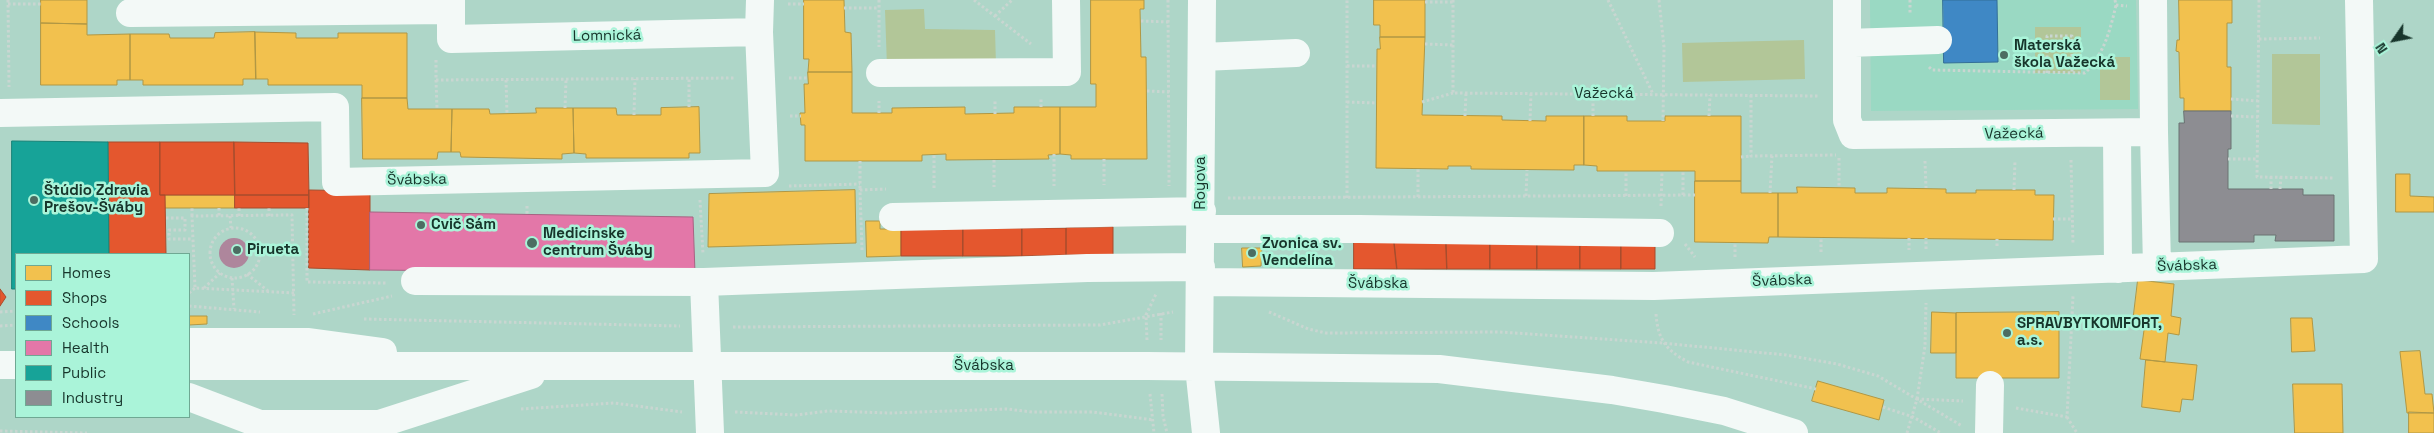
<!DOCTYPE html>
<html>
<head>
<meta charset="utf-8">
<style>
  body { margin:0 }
  #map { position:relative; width:2434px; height:433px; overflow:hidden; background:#aed6c8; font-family:"Space Grotesk",sans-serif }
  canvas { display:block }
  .legend { position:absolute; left:15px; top:253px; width:175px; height:165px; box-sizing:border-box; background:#aaf4d9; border:1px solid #6fa893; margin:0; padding:6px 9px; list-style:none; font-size:15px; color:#17352b }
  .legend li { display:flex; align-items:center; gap:10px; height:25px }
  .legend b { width:25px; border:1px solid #6fa893 }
  .north { position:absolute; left:2369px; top:15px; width:50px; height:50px; -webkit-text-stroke:4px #aaf4d9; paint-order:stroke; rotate:237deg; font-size:14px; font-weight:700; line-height:20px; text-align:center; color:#17352b }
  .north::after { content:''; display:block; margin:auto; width:18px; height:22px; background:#17352b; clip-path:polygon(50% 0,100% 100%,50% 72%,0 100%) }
</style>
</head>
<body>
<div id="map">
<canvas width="2434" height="433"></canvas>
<ul class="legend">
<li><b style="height:14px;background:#f2c14e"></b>Homes</li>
<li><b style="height:14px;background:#e4572e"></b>Shops</li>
<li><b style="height:14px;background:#3f88c5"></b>Schools</li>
<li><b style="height:14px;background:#e377a8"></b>Health</li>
<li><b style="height:14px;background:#17a398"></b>Public</li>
<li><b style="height:14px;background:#8d8d92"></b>Industry</li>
</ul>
<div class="north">N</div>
</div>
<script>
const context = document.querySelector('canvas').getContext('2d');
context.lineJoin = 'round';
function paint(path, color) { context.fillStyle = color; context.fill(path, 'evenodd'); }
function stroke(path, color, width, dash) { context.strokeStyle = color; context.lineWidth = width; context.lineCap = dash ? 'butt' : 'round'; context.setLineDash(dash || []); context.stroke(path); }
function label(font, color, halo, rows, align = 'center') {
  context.font = font + ' "Space Grotesk",sans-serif'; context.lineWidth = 5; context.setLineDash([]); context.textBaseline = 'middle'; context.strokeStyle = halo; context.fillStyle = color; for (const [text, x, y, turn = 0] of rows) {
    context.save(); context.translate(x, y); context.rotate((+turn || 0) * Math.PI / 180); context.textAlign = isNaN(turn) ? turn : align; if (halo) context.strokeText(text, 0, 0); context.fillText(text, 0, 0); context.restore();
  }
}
paint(new Path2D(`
  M1870 0H2136L2138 109 1871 111Z`), '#9ad9c3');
paint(new Path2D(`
  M924 9 925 29 995 30 996 65 887 67 885 10Z
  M2035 27H2081V73H2035Z
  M1804 40 1805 79 1683 82 1682 43Z
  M2272 54H2320V125L2272 124Z
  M2100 57H2130V100H2100Z`), '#b2c698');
paint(new Path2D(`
  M219 253a15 15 0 1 1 30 0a15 15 0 1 1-30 0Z`), '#ae869c');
const homes = new Path2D(`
  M41 0H87V24L41 23Z
  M804 0H844L845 32 851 33 852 72H808L809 59H804Z
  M1091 0H1144V9H1140L1141 57H1146L1147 159H1071V155L1060 154V107H1096V84H1091Z
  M1374 0H1425V37H1380V25H1374Z
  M2179 0H2232V23H2227V67H2231V111H2184V98H2180L2179 52 2176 51 2177 40H2179Z
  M41 23 87 24V35L130 34V80H117V85H41Z
  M255 32 296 33V38H338V33H407V98H362V85H268V79H256Z
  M255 32 256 79H243V85H143V80H130V34H169L170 38H214L215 33Z
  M1380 37H1425L1422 115 1502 116V120L1546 121V116H1584V165H1574V170L1471 169V166H1448V169L1376 168 1377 49H1380Z
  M808 72H852V113H892V108L965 107V114L1014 113V107H1060V154L1048 155 1049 159 946 160V154L922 155V161H805V125H801L800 113H805L804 84H808Z
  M362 98H407L408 109H452L451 152H438L437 159H363Z
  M699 107 700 153H689V158H586V154L574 153 573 108H616L617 115H661V108Z
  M536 108H573L574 153 562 154V159L461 157 460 152H451L452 109H489L490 114 536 113Z
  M1584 116H1627V121H1665V116H1741V181H1695V171H1597V166L1584 165Z
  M2396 174H2410V196L2434 197V212H2396Z
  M1695 181H1741V193H1778V237H1769L1768 243 1695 242Z
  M1797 187 1855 188V193H1887V188L1946 189V193H1976V190H2035V195H2054L2053 240 1778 237V193H1797Z
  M855 190 856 243 708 247 709 194Z
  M165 195H235V208H165Z
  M866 221H880V229H901V256L867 257Z
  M1242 248H1262L1261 266 1243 267Z
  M2138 280 2174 284 2171 316 2181 318 2179 335 2168 333 2165 362 2140 359 2145 323 2133 322Z
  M1932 312 1956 313V353H1931Z
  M2059 312V378H1956V313Z
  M189 316H207V324L189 325Z
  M2291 318H2312L2315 351 2292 352Z
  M2420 351 2425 394H2432L2434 413H2407L2400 352Z
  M2146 360 2197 365 2193 400 2182 399 2180 412 2142 407Z
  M1818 381 1884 400 1879 420 1812 401Z
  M2293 384H2342L2343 433H2295Z
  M2409 412 2434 413V433H2409Z`);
paint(homes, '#f2c14e');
stroke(homes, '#b09744', 1);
const shops = new Path2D(`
  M108 142H160V195H165L166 254H109Z
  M160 142H234L235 195H160Z
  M234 142 308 143 309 195H235Z
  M309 190 370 191V270L309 268Z
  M235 195H309V208H235Z
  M1113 227V255H1066V228Z
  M963 228V256H901V229Z
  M963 228H1022V256H963Z
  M1022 228H1066V255L1022 256Z
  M1621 234 1655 239V269H1621Z
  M1354 241H1394L1397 269H1354Z
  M1394 241H1446L1447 269H1397Z
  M1446 241H1490V269H1447Z
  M1490 241H1537V269H1490Z
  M1537 241H1580V269H1537Z
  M1580 241H1621V269H1580Z
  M0 289 6 297 0 306Z`);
paint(shops, '#e4572e');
stroke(shops, '#a64d2d', 1);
const schools = new Path2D(`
  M1943 0H1997L1998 62 1944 63Z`);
paint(schools, '#3f88c5');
stroke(schools, '#336f97', 1);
const health = new Path2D(`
  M370 212 693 217 695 273 370 270Z`);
paint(health, '#e377a8');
stroke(health, '#a66382', 1);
const public = new Path2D(`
  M12 141 108 142 109 254H16V289H12Z`);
paint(public, '#17a398');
stroke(public, '#178277', 1);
const industry = new Path2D(`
  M2184 111H2231V149H2228V189H2303V195H2334V241H2275L2276 235H2254V242H2179V123H2184Z`);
paint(industry, '#8d8d92');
stroke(industry, '#6a7373', 1);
stroke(new Path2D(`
  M8 0 9 87
  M879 0V47
  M974 0 1031 44
  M1168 0 1169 186
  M1453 0V93L1819 96
  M1608 0 1653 94
  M1659 0 1664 47 1663 121
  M1910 0V14
  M2115 0 2116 5 2127 6
  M2259 0 2257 177 2335 178
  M1425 2H1453
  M8 4H41
  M788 4H804
  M844 8H879
  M995 16 1012 0
  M1141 21 1169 22
  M2259 39 2320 38
  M1425 44 1453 45
  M436 60V80L735 78
  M1347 66H1377
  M1929 67 1932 70 2085 73C2104 54 2110 31 2116 5
  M2047 73V36H2072V73
  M789 78H808
  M436 80 437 109
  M506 80 507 114
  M1147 91 1169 92
  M1751 95V156L1836 155
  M2231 99 2258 101
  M1347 102 1376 103
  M1422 102 1453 93
  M689 107V79
  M1041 107V98
  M565 108 566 80
  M879 113V101
  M995 114V99
  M634 115 635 79
  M790 116H801
  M1465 116 1466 93
  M1593 116V94
  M1709 116 1710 95
  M2231 116 2258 117
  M1530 121 1531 93
  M1054 154V186
  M1741 157 1751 156
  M1839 158V188
  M1104 159V185
  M2228 159H2257
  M994 160V187
  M2071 160 2073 244
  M860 161V190
  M1925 161 1926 188
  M789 186 860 184
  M934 188V154
  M2271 189V176
  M2280 189 2281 176
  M2014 190 2015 160
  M1770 193 1772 156
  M1683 195V171
  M1526 196 1527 170
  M1626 196V171
  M1418 197V169
  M1228 198 1695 195
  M1347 198V0
  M700 200 703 254
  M527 206V214
  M1661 206 1662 171
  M219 208V216
  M307 208V282L388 283
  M192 216V208
  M230 216 231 228
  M239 216V207
  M269 216V208
  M166 218H185V230H169V239H193
  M2053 219H2072
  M210 253a25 25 0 1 1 50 0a25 25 0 1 1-50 0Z
  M1909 238V250
  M1685 244 1695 257
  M1997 246V239
  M1926 249V238
  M862 250 860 190 886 189
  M1821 252V237
  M1735 257V243
  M247 274 268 291
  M232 278 234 309
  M204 288 220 273
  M189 293 195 288
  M294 293 195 288 192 216 292 215 294 315
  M189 306 260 312
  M0 312 16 311
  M1269 312 1308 329 1326 333 1500 332 1662 343 1786 355 1837 364 1878 376 1962 426
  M1161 313V340
  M313 314 392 296
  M1656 314C1658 340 1666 350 1688 362L1816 389
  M364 319 680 326
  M0 326 16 325
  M733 327 1100 325 1173 312
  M1147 340 1146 315 1156 294
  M1150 394 1154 433
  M1162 394 1163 416 1167 433
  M1917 399 1925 346 1926 303
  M1883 407 1913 417 1941 433
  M2016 408 2067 417 2073 296
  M521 409 614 403 682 412
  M735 412 796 415 828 411 891 413 1007 409 1032 412H1093L1154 420
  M2067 417 2077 433
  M0 431 87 433
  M1907 433 1917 399 1963 401`), '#c9d6d1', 3, [2.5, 2.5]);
stroke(new Path2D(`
  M451 0V39L759 32 760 0
  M1202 0 1199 367 1206 433
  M1847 0V120L1853 135 2154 132 2157 267
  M2153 0 2154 132
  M130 13 451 10
  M1847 43 1938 40
  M1202 57 1296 53
  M880 73 1067 72 1066 0
  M0 113 335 107 336 182 765 173 759 32
  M2117 133 2118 269
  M893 217 1202 211
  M1201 229H1359L1660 233
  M415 281 704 282 1087 268 1201 267
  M704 282 710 433
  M1201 282 1654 286 2364 259 2359 0
  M189 342H309L383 352
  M0 365H16
  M189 366H1147L1439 369 1612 390 1664 399 1724 411 1794 433
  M189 397 260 424H379L531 375
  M1989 433 1990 385`), '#f3f9f7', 28);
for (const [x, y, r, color] of [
  [2004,55,5,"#4c6d62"],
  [34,200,5,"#4c6d62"],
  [421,225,5,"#4c6d62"],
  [532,243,6,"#4c6d62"],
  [237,250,5,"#4c6d62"],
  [1252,253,5,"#4c6d62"],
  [2007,333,5,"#4c6d62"]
]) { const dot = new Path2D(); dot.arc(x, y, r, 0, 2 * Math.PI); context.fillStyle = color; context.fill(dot); stroke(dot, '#aaf4d9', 2); }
label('15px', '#17352b', '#aaf4d9', [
  ["Lomnická",607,36,-1],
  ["Važecká",1604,94],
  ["Važecká",2014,134,-1],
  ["Švábska",417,180,-1],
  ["Royova",1201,183,-90],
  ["Švábska",2187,266,-2],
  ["Švábska",1782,281,-2],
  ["Švábska",1378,284],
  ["Švábska",984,366]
]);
label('bold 15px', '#17352b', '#aaf4d9', [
  ["Materská",2014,46],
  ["škola Važecká",2014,63],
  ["Štúdio Zdravia",44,191],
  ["Prešov-Šváby",44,208],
  ["Cvič Sám",431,225],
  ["Medicínske",543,234],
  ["centrum Šváby",543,251],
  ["Zvonica sv.",1262,244],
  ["Vendelína",1262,261],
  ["Pirueta",247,250],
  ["SPRAVBYTKOMFORT,",2017,324],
  ["a.s.",2017,341]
], 'left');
</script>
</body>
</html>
